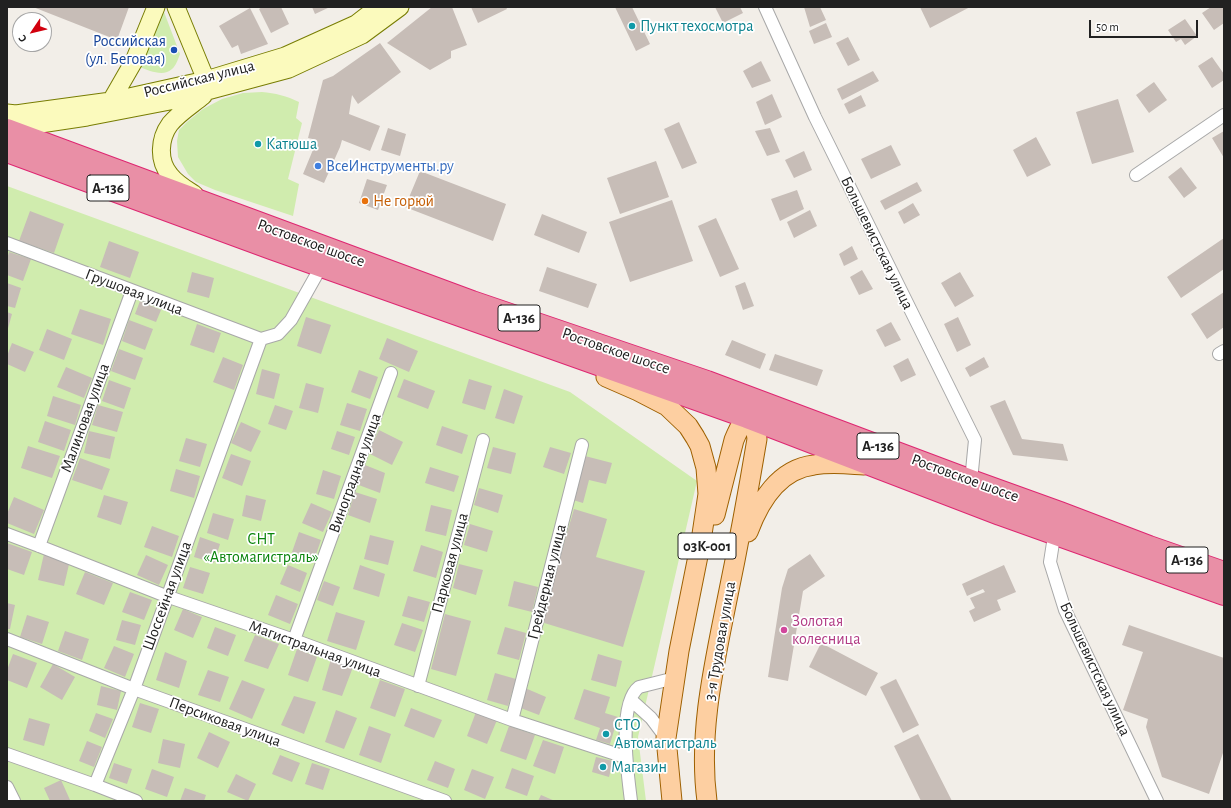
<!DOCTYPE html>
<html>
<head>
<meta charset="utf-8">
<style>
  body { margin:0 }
  #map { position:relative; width:1231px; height:808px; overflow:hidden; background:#f2eee8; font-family:"Alegreya Sans",sans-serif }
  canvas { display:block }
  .frame { position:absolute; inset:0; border:8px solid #212121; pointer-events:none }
  .north { position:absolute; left:12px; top:12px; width:40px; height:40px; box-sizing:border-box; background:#fff; border:1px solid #a6a6a6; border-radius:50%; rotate:235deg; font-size:11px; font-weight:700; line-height:16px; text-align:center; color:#212121 }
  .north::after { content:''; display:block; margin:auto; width:14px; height:18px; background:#d2000e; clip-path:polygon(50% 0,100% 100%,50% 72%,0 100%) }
  .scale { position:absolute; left:1089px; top:20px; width:109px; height:18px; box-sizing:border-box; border:2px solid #212121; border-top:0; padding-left:5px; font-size:12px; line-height:14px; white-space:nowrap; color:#212121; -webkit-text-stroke:3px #fff; paint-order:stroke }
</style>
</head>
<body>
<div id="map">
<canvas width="1231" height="808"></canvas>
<div class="frame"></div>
<div class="north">С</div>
<div class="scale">50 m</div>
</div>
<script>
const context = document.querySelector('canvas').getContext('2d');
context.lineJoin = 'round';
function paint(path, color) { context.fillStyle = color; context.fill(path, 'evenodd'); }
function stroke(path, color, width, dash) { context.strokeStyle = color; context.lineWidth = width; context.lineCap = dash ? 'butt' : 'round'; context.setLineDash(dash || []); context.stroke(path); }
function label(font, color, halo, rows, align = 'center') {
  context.font = font + ' "Alegreya Sans",sans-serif'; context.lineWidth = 3.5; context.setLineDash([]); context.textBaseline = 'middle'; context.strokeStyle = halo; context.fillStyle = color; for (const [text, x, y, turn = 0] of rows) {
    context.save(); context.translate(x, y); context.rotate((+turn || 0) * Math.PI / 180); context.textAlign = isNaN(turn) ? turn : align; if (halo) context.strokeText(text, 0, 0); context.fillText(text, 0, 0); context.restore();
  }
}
paint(new Path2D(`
  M164 12 180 54C178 59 176 66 172 69 164 77 149 71 140 67L153 30Z
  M262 92C275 93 287 96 299 102L296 118 302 123 288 179 299 184 293 216 215 190 196 182 188 174 178 157 177 141 179 130 187 122 203 109 222 99 243 93Z
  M7 186 570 392 697 481 638 737 646 801H7Z`), '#d0ecae');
paint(new Path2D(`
  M33 7H129L117 40Z
  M262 7H281L289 24 271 33 259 9Z
  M312 7H330L315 14Z
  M432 7H452L467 45 451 51V58L430 70 387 43Z
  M471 7H506L507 9 478 23Z
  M615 7H632L650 44 636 51Z
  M715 7H740L743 13 723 23Z
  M804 7H820L826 20 810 27Z
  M920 7H970L930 28Z
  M1211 7H1224V23L1214 30 1202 13Z
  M250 8 268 44 241 54 238 45 232 48 219 26Z
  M1185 19 1197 36 1185 45 1181 39 1176 42 1168 30Z
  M826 23 832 37 814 44 809 31Z
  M848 37 860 60 848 66 836 43Z
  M380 43 401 72 358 104 352 95 349 114 380 126 370 151 342 140 340 147 324 183 303 174 317 140 308 138 323 80 333 76Z
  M1212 57 1224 74V80L1212 88 1198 66Z
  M761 61 771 81 752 88 743 71Z
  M873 71 879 81 842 100 837 89Z
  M1154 82 1167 100 1149 113 1136 95Z
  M772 94 782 117 765 125 756 102Z
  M861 95 866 106 849 114 844 104Z
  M1118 99 1134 152 1092 164 1076 112Z
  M679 122 697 163 682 169 664 129Z
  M388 128 406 134 400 156 381 150Z
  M770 128 780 152 767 156 755 131Z
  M1224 131V158L1212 138Z
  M1036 137 1051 165 1027 177 1013 150Z
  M891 145 901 165 871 179 861 159Z
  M804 151 812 170 794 178 785 160Z
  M656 161 669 197 620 214 607 178Z
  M1181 167 1197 188 1184 198 1168 177Z
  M420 171 506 204 493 241 405 207Z
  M367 179 387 185 378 210 359 203Z
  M917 182 922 191 885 210 880 201Z
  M797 190 804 209 780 221 771 199Z
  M672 200 693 261 630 282 609 222Z
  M913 203 920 215 904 224 898 212Z
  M810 210 817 226 794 238 787 222Z
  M30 211 64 224 54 253 19 241Z
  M542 214 587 232 579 253 534 235Z
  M716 218 739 269 720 277 698 226Z
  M1224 238V269L1181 298 1167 277Z
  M109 241 139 252 130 278 100 267Z
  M852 246 858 259 844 266 839 254Z
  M9 252 31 259 23 281 7 275V259Z
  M547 267 597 284 588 308 539 291Z
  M862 270 873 289 859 295 850 277Z
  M192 272 214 278 209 298 187 292Z
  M960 272 974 296 955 307 941 283Z
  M745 282 754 306 743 310 735 286Z
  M7 283 21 288 15 308 7 306Z
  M1224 292V327L1207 339 1191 314Z
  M140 301 161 310 156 322 135 314Z
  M80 309 111 319 103 345 71 334Z
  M7 312 12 314 7 332Z
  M306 317 331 325 321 354 297 346Z
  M958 317 971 345 957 352 944 324Z
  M129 320 153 329 145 350 122 341Z
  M891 322 901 340 885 347 876 330Z
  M197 324 221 333 214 353 190 345Z
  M47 329 72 339 64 360 39 350Z
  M387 338 418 351 409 372 379 359Z
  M732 340 766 354 760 369 725 355Z
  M12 343 34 352 25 372 7 364V356Z
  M119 349 143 358 135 380 111 371Z
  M775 354 823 370 817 386 769 370Z
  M223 357 243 365 234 390 213 382Z
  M984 357 989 367 970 377 965 368Z
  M908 358 916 375 901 382 893 366Z
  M66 367 92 378 84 398 57 387Z
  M262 369 280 374 274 399 256 394Z
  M359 370 378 377 370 399 351 392Z
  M404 379 435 391 428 409 397 397Z
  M469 379 492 386 485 410 462 403Z
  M109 380 131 388 124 409 102 401Z
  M306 383 324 388 318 413 299 408Z
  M504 389 523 396 514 424 495 418Z
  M53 396 81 405 75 425 47 416Z
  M1005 400 1022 439 1063 444 1068 461 1013 455 990 406Z
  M347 403 367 409 360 431 340 425Z
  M98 405 123 412 117 432 92 425Z
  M275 405 293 411 286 430 268 424Z
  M45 421 71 430 64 451 38 442Z
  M241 422 261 431 251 452 231 443Z
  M442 426 468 435 462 454 436 445Z
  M379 430 403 442 392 465 368 453Z
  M89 431 115 437 110 459 84 453Z
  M337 431 355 437 349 455 331 449Z
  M186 438 207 444 200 467 179 461Z
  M28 446 60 456 52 478 21 468Z
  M493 447 516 453 511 474 487 468Z
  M550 447 571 453 564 474 543 467Z
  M231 454 251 461 242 486 222 478Z
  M585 456 612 463 606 484 589 480 583 503 573 500Z
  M80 458 110 469 102 490 72 480Z
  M365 465 385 473 380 493 356 484Z
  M430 467 459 476 454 492 425 483Z
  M176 469 200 476 194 498 170 491Z
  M323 470 341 476 334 499 316 494Z
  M479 488 503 495 498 513 474 505Z
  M355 492 377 499 370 523 348 515Z
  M104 495 128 502 121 525 97 517Z
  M246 495 266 500 261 521 242 516Z
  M14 497 44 510 34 534 7 523V514Z
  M311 503 332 512 323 532 302 523Z
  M431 505 452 510 446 536 425 531Z
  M574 509 607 519 596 557 645 571 623 647 541 622Z
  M213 513 234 519 228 540 207 533Z
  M470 524 493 531 487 552 464 545Z
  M152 526 179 536 172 557 144 547Z
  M299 532 321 540 313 563 291 555Z
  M370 535 394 541 388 565 364 559Z
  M200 537 220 544 214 563 194 557Z
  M7 543 32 552 24 575 7 569Z
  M421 545 443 552 436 578 413 571Z
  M44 554 70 560 64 586 38 580Z
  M810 554 825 576 803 591 788 681 768 677 782 588 788 569Z
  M146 555 168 565 159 585 137 575Z
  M459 564 483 570 476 595 453 588Z
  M288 565 307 573 300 592 280 584Z
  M360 565 385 574 379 597 353 589Z
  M1004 565 1016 592 997 600 1001 610 974 622 969 611 975 608 970 598 985 592 983 589 967 596 962 584Z
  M190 567 210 573 203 594 183 588Z
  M85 572 113 583 104 605 76 594Z
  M324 581 340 587 333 606 317 600Z
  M514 581 538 587 532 612 508 606Z
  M130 592 152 600 144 620 122 612Z
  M276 595 298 604 290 624 268 615Z
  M408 596 430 602 424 622 402 616Z
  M7 603 15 605 10 629H7Z
  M183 609 202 617 193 638 174 630Z
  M336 612 365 621 356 650 327 641Z
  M445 614 471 621 456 676 431 669Z
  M27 615 49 622 42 644 20 637Z
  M122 620 141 625 135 645 116 640Z
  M402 623 423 630 415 652 394 645Z
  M1129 625 1224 658V750L1209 794 1162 777 1146 727 1148 719 1123 710 1143 652 1122 645Z
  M215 627 236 635 228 656 207 648Z
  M505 627 526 633 519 660 497 654Z
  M65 631 89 639 82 660 58 651Z
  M255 635 279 644 268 669 244 661Z
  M821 643 878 673 866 696 809 667Z
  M114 646 134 654 125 677 104 668Z
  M297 649 317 657 308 682 288 675Z
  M165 652 187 661 179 688 156 680Z
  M13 654 37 663 27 688 7 680V670Z
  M598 654 622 661 616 687 591 680Z
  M331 659 353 667 342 696 322 690Z
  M53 664 75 677 62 700 40 687Z
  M208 670 229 677 220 702 198 695Z
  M495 673 516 679 508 706 487 700Z
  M896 679 919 725 903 733 880 687Z
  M242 680 265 689 252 719 229 709Z
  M380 680 405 689 395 717 370 708Z
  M101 686 121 691 117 710 97 705Z
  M525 688 546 697 539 715 518 707Z
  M584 689 610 697 605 713 618 717 610 744 596 740 600 728 574 719Z
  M294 696 316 702 304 734 281 725Z
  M140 703 159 709 151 733 132 727Z
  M411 708 442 720 434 738 404 726Z
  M336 710 357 718 344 749 325 742Z
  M476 712 497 720 487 744 467 736Z
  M96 713 113 719 105 738 89 731Z
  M29 718 50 724 44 746 23 740Z
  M369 726 391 734 381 763 359 755Z
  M509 726 535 735 526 760 500 751Z
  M209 732 230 742 218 768 197 758Z
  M918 734 952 801H921L894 746Z
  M163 739 185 744 180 768 158 763Z
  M543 740 564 747 555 774 533 766Z
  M87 741 102 747 94 767 79 761Z
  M280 755 300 763 292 782 272 774Z
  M596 757 613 761 609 777 592 772Z
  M435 761 455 769 448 788 427 780Z
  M114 763 132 769 127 784 109 778Z
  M312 763 330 769 323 790 305 784Z
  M512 768 534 776 527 796 505 788Z
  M152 769 174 777 167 797 145 789Z
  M472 769 494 777 485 799 464 790Z
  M236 774 256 784 248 801 227 792Z
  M61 780 70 800 50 801 44 788Z
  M185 788 206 795 204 801H180Z
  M541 795 555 801H538Z`), '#c7bdb7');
const street = new Path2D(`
  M765 7 815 117 975 440 971 481
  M1136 175 1224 115
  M7 243 261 339
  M261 339 278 334 291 320 322 265
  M1219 354 1224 351
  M1055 530 1050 562 1065 610 1157 801
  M7 534 39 546 166 596 294 640 512 720 625 757
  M39 546 132 291
  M7 639 134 689 445 801
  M294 640 391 373
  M418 686 483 440
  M631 700 651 718 666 738
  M512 720 582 445
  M7 754 95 785 136 801
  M95 785 134 689 261 339
  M7 787 14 801
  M631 801C628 776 617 704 639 687L675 678`);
const secondary = new Path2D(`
  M176 7 206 80 209 89
  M111 101 134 61 156 7
  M7 113 16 114 30 112 111 101 206 80 285 56 356 24 378 7
  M7 129 87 117 170 101 289 69 362 35 400 7
  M194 194C186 189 177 184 170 175 158 161 159 139 170 124 179 113 192 105 203 96`);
const primary = new Path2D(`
  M606 377 638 391 667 406 688 426 695 437 700 446 706 468 708 494 701 541 679 651 666 738 672 801
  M715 515 734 440C739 428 744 416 757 413
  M748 532C759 502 779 469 814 465 831 462 847 464 864 465
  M707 801C698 734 714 665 727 600 738 547 748 493 757 439L756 432 742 411`);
const highway = new Path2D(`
  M7 130 472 302 707 382 971 481 1060 513 1149 547 1224 573
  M7 151 271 248 747 417 1000 514 1224 594`);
stroke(street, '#a8a8a8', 14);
stroke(secondary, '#787d03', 19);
stroke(primary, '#9e6000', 21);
stroke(highway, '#de2671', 24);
stroke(street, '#fff', 12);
stroke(secondary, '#fbfabd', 17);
stroke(primary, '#fdcfa1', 19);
stroke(highway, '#e98fa6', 22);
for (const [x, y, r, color] of [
  [632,26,4,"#0f9aa8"],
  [174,50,4,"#1a4fb4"],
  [258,144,4,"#0f9aa8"],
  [318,166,4,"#3f7fe0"],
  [365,201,4,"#e8710a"],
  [784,630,4,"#d1479c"],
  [606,734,4,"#0f9aa8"],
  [603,767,4,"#0f9aa8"]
]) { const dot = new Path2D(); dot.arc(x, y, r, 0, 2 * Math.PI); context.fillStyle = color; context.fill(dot); stroke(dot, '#fff', 1.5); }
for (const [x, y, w] of [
  [108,188,42],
  [519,318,42],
  [878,446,42],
  [707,546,58],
  [1187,560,42]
]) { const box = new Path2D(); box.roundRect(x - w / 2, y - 13, w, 26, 3); context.fillStyle = '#fff'; context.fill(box); stroke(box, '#212121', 1); }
label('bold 15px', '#212121', null, [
  ["А-136",108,188],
  ["А-136",519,318],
  ["А-136",878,446],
  ["03К-001",707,546],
  ["А-136",1187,560]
]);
label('16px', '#0d838f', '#fff', [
  ["Пункт техосмотра",640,26],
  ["Катюша",266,144],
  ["СТО",614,725],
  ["Автомагистраль",614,743],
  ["Магазин",611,767]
], 'left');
label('16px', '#164399', '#fff', [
  ["Российская",166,41],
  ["(ул. Беговая)",166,59]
], 'right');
label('16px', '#212121', '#fff', [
  ["Российская улица",199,79,-14],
  ["Ростовское шоссе",311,243,20],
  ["Большевистская улица",877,243,64],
  ["Грушовая улица",134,292,21],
  ["Ростовское шоссе",616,351,19],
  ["Малиновая улица",85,418,-70],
  ["Виноградная улица",355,473,-70],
  ["Ростовское шоссе",965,478,20],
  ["Парковая улица",450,563,-75],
  ["Грейдерная улица",547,582,-76],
  ["Шоссейная улица",167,596,-70],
  ["3-я Трудовая улица",720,641,-80],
  ["Магистральная улица",315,649,20],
  ["Большевистская улица",1095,669,65],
  ["Персиковая улица",225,722,20]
]);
label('16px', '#366cbe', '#fff', [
  ["ВсеИнструменты.ру",326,166]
], 'left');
label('16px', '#c56008', '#fff', [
  ["Не горюй",373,201]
], 'left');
label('16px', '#0a840c', '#fff', [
  ["СНТ",261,539],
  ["«Автомагистраль»",261,557]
]);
label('16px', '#b23c85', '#fff', [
  ["Золотая",792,621],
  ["колесница",792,639]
], 'left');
</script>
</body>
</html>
